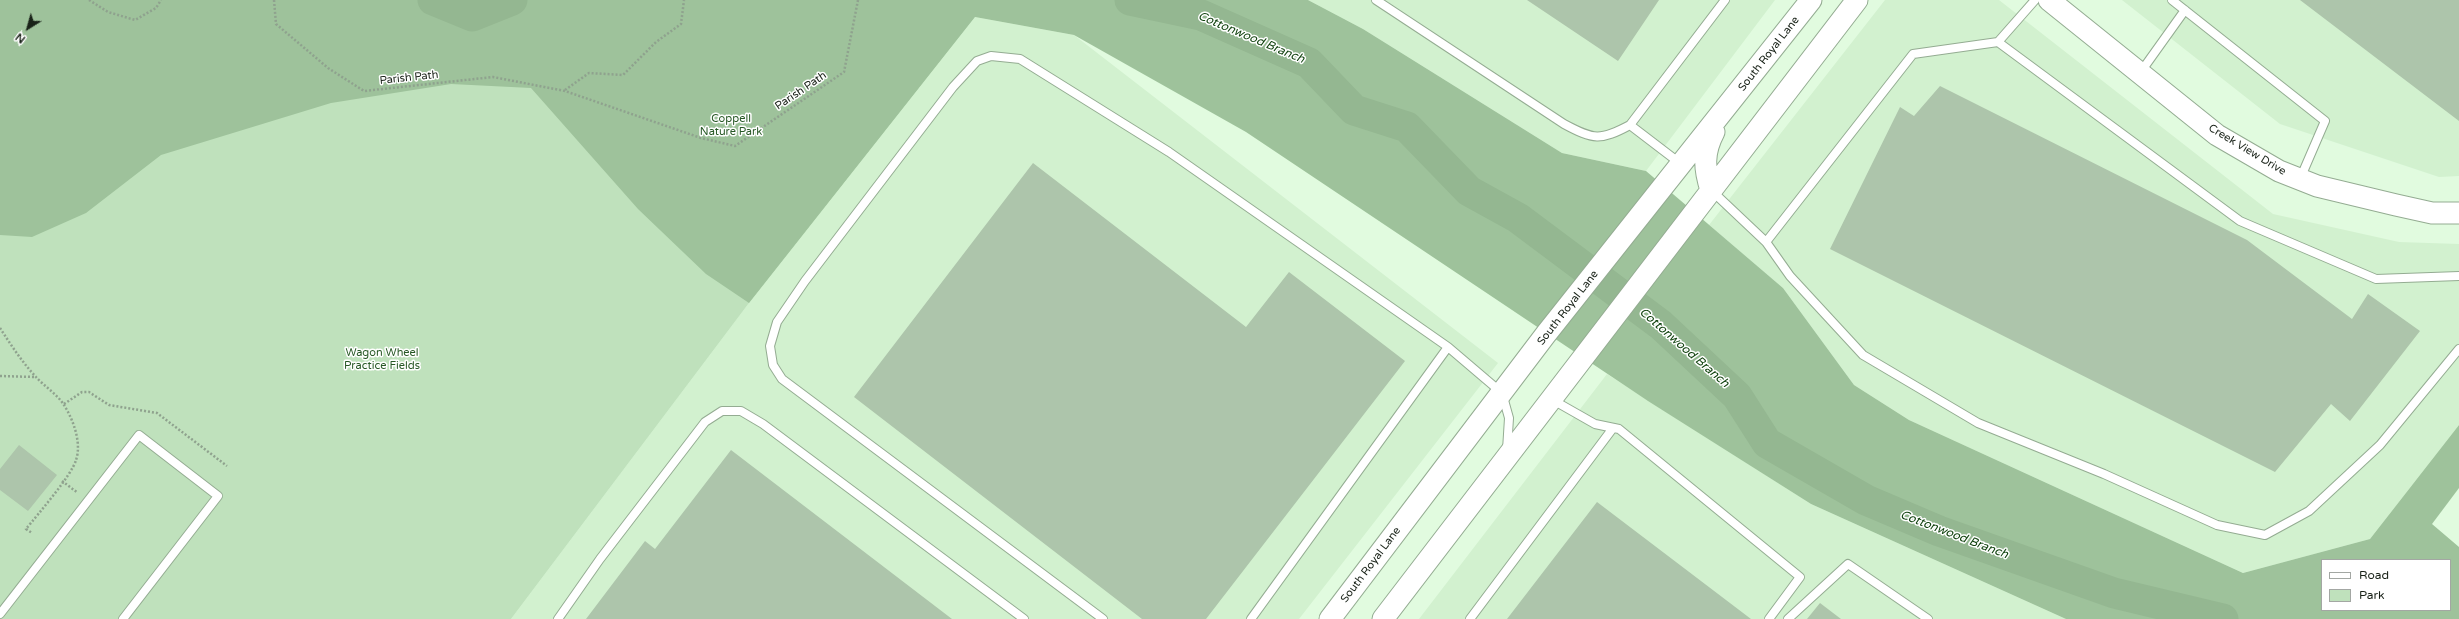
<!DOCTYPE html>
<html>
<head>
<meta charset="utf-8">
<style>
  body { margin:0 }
  #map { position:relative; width:2459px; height:619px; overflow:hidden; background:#e1fbdf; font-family:"Varela Round",sans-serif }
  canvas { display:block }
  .legend { position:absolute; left:2321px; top:559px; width:130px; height:52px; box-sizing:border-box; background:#fff; border:1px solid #a3a7a3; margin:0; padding:5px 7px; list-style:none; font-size:12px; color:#192218 }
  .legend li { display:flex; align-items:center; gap:8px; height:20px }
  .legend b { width:20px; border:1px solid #a3a7a3 }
  .north { position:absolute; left:8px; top:8px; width:40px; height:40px; -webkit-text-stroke:3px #fff; paint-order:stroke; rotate:217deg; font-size:11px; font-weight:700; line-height:16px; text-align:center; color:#192218 }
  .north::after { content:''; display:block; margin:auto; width:14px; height:18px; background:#192218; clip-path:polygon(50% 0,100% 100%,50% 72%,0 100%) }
</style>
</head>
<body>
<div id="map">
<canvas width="2459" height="619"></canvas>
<ul class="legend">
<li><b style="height:5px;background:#fff"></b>Road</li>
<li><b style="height:11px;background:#bfe1bc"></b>Park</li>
</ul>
<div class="north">N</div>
</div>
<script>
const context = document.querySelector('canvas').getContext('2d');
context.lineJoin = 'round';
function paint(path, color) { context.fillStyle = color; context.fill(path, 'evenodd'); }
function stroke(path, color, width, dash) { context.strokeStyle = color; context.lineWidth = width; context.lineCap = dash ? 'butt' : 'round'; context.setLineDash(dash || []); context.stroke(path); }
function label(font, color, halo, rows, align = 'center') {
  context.font = font + ' "Varela Round",sans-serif'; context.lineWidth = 3; context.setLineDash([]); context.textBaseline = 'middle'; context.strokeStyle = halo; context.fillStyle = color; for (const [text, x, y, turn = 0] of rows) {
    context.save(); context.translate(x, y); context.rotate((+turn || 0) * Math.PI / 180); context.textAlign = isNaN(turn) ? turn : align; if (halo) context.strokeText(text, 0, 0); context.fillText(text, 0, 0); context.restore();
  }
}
paint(new Path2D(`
  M1308 0H1775L1646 171 1562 153 1363 29Z
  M1885 0H1999L2273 214 2399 242 2459 244V425L2370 539 2243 573 1909 420 1854 385 1783 288 1709 225Z
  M2122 0H2459V176L2439 177 2280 124Z
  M975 17 1074 35 1498 363 1299 619H511L749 303Z
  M1607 374 1811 504 2066 619H1419Z`), '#d2f1cf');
paint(new Path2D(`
  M0 0H988L749 303 511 619H0Z`), '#bfe1bc');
paint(new Path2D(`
  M0 0H1308L1363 29 1562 153 1646 171 1783 288 1854 385 1909 420 2243 573 2370 539 2459 425V488L2432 524 2459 547V619H2066L1811 504 1648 401 1246 132 1074 35 975 17 749 303 706 274 638 209 531 88 451 84 331 103 161 155 86 213 32 237 0 235ZM2322 560H2450V610H2322Z`), '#9ec29b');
stroke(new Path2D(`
  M433 0 472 16 512 0
  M1130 0 1201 15 1309 63 1354 110 1407 127 1469 191 1518 218 1661 325 1737 396 1767 443 1866 500 1939 531 2114 593 2223 619`), '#94b791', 31);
paint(new Path2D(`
  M1527 0H1659L1618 61Z
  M2300 0H2459V121Z
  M1940 86 2247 240 2352 319 2368 294 2420 331 2350 421 2331 404 2275 472 1830 249 1900 107 1914 116Z
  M1033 163 1246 327 1289 272 1405 361 1206 619H1142L854 397Z
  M19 445 57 475 28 511 0 490V469Z
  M731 450 952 619H586L645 541 655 549Z
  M1597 502 1751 619H1507Z
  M1820 603 1841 619H1807Z`), '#adc5ab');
const lane = new Path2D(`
  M1376 0 1564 124C1594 140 1600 141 1630 125L1681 164
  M2172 0 2325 121 2300 179
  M1998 42 2240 221 2376 279 2459 276
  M2140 73 2185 10
  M1630 125 1725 0
  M1712 191 1766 242 1790 276 1863 355 1978 423 2104 474 2217 525 2265 535 2309 511 2380 445 2459 349
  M1766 242 1913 54 1998 42 2035 0
  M1551 399 1595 424 1619 429 1800 577 1769 619
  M0 614 139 435 218 496 123 619
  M558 619 600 559 705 422 722 411H741L763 424 1024 619
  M1103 619 782 379 773 365 770 346 777 322 805 281 953 87 977 61 991 56 1020 59 1169 152 1448 347 1502 393 1509 418 1507 450
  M1251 619 1448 347
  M1470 619 1613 428
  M1788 619 1848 564 1928 619`);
const secondary = new Path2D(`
  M2049 0 2217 135 2279 171 2317 186 2396 205 2432 213H2459
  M1711 190C1704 168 1703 153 1714 132
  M1330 619 1546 334 1811 0
  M1383 619 1857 0`);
stroke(lane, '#94ac92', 10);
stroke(secondary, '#94ac92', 23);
stroke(new Path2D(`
  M89 0 108 12 135 20 156 8 161 0
  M274 0 276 24 328 68 364 91 493 77 565 91 701 138 735 146 844 72 858 0
  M565 90 589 73 623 75 656 42 681 24 684 0
  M0 328C11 345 22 362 36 377 44 386 57 394 64 405 73 419 82 443 76 460 72 475 38 514 26 529L32 533
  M0 376 35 377
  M64 404 82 392H89L109 405 157 413 227 466
  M62 481 78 493`), '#8fa28e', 2.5, [2, 2]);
stroke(lane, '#fff', 8);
stroke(secondary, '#fff', 21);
label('11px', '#192218', '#fff', [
  ["South Royal Lane",1769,54,-52],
  ["Parish Path",409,78,-6],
  ["Parish Path",801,91,-34],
  ["Creek View Drive",2247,150,31],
  ["South Royal Lane",1568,308,-52],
  ["South Royal Lane",1371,565,-53]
]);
label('11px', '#275825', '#fff', [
  ["Coppell",731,119],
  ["Nature Park",731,132],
  ["Wagon Wheel",382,353],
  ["Practice Fields",382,366]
]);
label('italic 12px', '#11430f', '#fff', [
  ["Cottonwood Branch",1251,38,23],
  ["Cottonwood Branch",1684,348,41],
  ["Cottonwood Branch",1954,535,21]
]);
</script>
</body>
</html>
